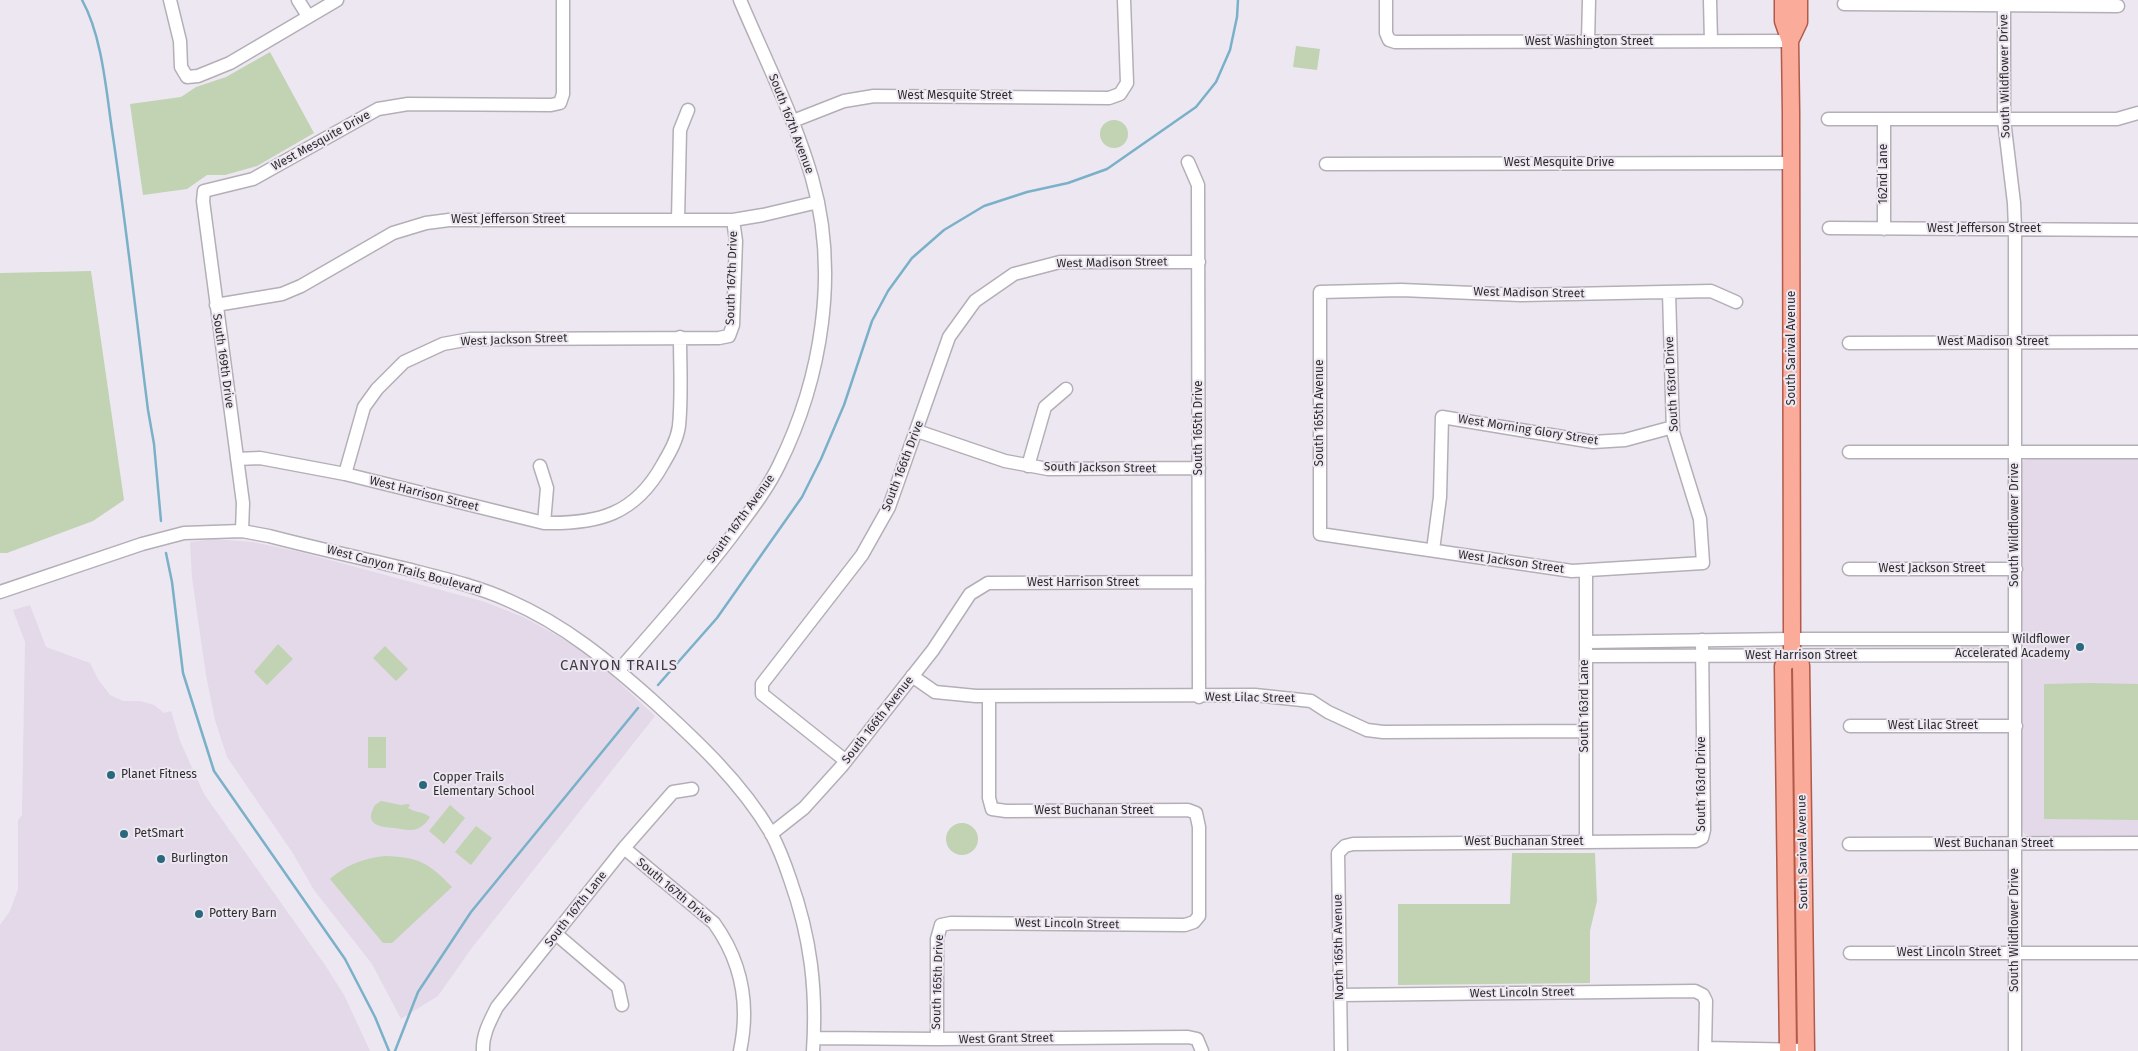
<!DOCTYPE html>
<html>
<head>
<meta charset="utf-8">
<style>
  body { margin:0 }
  canvas { display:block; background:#ede7f1 }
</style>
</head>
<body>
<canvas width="2138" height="1051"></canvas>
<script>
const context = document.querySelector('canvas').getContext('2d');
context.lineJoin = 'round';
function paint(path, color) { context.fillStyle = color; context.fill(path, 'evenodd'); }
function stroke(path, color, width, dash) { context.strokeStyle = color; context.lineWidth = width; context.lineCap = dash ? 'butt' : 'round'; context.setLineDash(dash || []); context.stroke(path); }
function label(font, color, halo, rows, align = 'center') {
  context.font = font + ' "Fira Sans",sans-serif'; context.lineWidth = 4; context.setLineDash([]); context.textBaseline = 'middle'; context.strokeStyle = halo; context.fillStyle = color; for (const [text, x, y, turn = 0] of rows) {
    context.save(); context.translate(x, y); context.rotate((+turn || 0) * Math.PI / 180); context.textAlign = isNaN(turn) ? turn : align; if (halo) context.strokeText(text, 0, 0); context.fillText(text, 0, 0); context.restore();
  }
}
paint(new Path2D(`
  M2030 459H2138V836H2031L2024 834 2022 829 2021 464 2024 460Z
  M213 539 253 542 304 553 485 602 523 617 558 636 594 659 655 716 471 949 438 996 401 1019 372 964 314 890 292 852 227 757 215 720 206 675 192 578 190 542Z
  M30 605 46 647 90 663 98 679 110 695 123 701H140L154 705 164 713 171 711 180 741 204 794 325 965 344 995 370 1051H0V925L10 911 18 889V820L22 815 25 642 13 610Z`), '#e3d9e9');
paint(new Path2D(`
  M1296 46 1320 49 1317 70 1293 67Z
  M270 52 314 133 257 166 225 175H207L187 189 143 195 130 104 181 97 196 87 226 77Z
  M1100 134a14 14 0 1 1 28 0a14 14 0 1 1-28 0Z
  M91 271 124 500 93 521 7 553H0V273Z
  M278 644 293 659 267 685 254 672Z
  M385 646 408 669 396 681 373 658Z
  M2091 683 2138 684V820L2044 819V684Z
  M386 737V768H368V737Z
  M381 801 401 805 408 804 410 805 408 808C416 813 422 811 430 817 428 820 425 824 422 826 413 833 404 829 394 828 380 827 363 825 375 805Z
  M450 805 465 818 444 844 429 831Z
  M946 839a16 16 0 1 1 32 0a16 16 0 1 1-32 0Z
  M476 826 492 838 471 865 455 852Z
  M1512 853H1595L1597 901 1590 931V983L1398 985V904H1510Z
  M385 856C419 857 429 863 452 887L392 943H383L330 879C346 865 364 858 385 856Z`), '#c1d3b3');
stroke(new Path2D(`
  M82 0C102 36 106 89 112 130 126 223 136 316 148 410L154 444 161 521
  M166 553 172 582 183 673 214 771 345 959 375 1017 389 1051
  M658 685 717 618 802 497 821 459 844 405 872 321 888 291 912 258 944 230 984 206 1027 192 1068 183 1107 169 1196 107 1216 82 1230 50 1237 17 1238 0
  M395 1051 418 992 471 912 638 708`), '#7ab1c9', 2.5);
const minor = new Path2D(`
  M170 0 180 41 181 67 187 77 198 76 230 63 337 0
  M298 0 308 16
  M1386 0V33L1389 40 1395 42 1790 41
  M1710 0 1711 41
  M2004 0V120L2014 203 2015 229V1051
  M1844 4 2118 6
  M1588 42 1589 0
  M1828 119H2117L2138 113
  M1884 119V229
  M793 121 844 101 874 96 1109 98 1120 94 1127 83 1124 0
  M1188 162 1198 185 1199 697
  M1326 164 1791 163
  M678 220 680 130 688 110
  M1829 228 2138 230
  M1669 292 1673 432 1700 519 1703 563 1572 571 1320 534V292L1401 290 1521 295 1711 291 1736 302
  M216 305 282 294 301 286 393 233 426 223 449 220H733L763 215 818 202
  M1849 343 2138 342
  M917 431 1005 461 1048 469 1199 468
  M1849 452H2138
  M237 459 260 458 345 474 544 523C598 524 635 515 663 464 670 452 677 440 679 426 682 397 680 366 680 337
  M540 466 547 488 544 523
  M1028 466 1045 407 1066 389
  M345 474 364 407 377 389 404 362 443 344 470 339 719 338 729 336 733 325 736 241 733 220
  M242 531 243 503 203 201 204 191 253 179 378 109 408 104 551 105 560 103 563 94V0
  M1433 550 1440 497 1442 417 1593 442 1625 440 1673 427
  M1849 569H2016
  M1586 571V842
  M0 592 142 544 184 533 242 531 269 536C315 548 361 558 407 569 442 578 477 586 510 601 565 625 608 661 652 700 696 740 741 782 771 833 779 848 785 864 790 879 811 938 817 990 813 1051
  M1586 642 1792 639H2016
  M1586 656 2016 655
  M619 670C658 626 696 583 731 537 748 514 767 490 779 465 822 378 839 272 812 178 794 116 765 59 740 0
  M912 676 935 692 976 696 1255 695 1311 701 1328 712 1367 730 1383 732 1585 731
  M1850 726H2016
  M846 761 762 694V684L862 555 889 507 949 337 975 301 1014 274 1060 262H1199
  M771 834 804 808 841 767 933 650 970 594 988 583 1199 582
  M1849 844 2138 843
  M624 848 714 923C742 962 750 1004 740 1051
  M556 934 618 987 622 1005
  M1850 953H2138
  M1340 995 1695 991 1703 995 1706 1001 1705 1051
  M814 1038 937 1039 1188 1037 1197 1039 1202 1051
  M937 1039V939L941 925 951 923 1185 925 1194 922 1199 916V827L1196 813 1188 810 1006 811 992 809 989 798V697
  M1705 1048 1806 1050
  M483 1051C482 1035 490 1021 497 1007L624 848 673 792 692 789
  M1341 1051 1338 853 1345 846 1353 844 1696 841 1702 838 1704 830 1702 640`);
const major = new Path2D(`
  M1783 0V21L1790 41 1791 113 1792 639V656L1783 666 1788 1051
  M1790 41 1799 22V0
  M1792 656 1801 665 1806 1051`);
stroke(minor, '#b4afb7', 15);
stroke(major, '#b15a49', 19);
stroke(minor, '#fff', 12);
stroke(major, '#faab9a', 16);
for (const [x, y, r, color] of [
  [2080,647,5,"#29687d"],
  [111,775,5,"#29687d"],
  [423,785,5,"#29687d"],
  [124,834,5,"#29687d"],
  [161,859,5,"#29687d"],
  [199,914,5,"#29687d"]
]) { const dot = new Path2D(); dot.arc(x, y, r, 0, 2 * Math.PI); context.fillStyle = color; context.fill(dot); stroke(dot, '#ede7f1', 2); }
label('12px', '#2e2c2f', '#ede7f1', [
  ["West Washington Street",1589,42],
  ["South Wildflower Drive",2005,76,-91],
  ["West Mesquite Street",955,96],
  ["South 167th Avenue",791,124,69],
  ["West Mesquite Drive",321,141,-29],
  ["West Mesquite Drive",1559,163],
  ["162nd Lane",1884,174,-90],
  ["West Jefferson Street",508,220],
  ["West Jefferson Street",1984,229],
  ["West Madison Street",1112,263,-1],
  ["South 167th Drive",732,278,-88],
  ["West Madison Street",1529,293,1],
  ["West Jackson Street",514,340,-2],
  ["West Madison Street",1993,342],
  ["South Sarival Avenue",1792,348,-90],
  ["South 169th Drive",223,361,82],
  ["South 163rd Drive",1672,384,-93],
  ["South 165th Avenue",1320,413,-90],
  ["South 165th Drive",1199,428,-90],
  ["West Morning Glory Street",1528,430,9],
  ["South 166th Drive",903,466,-69],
  ["South Jackson Street",1100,468,1],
  ["West Harrison Street",424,494,14],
  ["South 167th Avenue",741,519,-54],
  ["South Wildflower Drive",2015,525,-90],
  ["West Jackson Street",1511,562,8],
  ["West Jackson Street",1932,569],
  ["West Canyon Trails Boulevard",404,570,15],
  ["West Harrison Street",1083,583],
  ["West Harrison Street",1801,656],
  ["West Lilac Street",1250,698,1],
  ["South 163rd Lane",1585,706,-90],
  ["South 166th Avenue",878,720,-52],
  ["West Lilac Street",1933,726],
  ["South 163rd Drive",1702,784,-90],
  ["West Buchanan Street",1094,811],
  ["West Buchanan Street",1524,842],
  ["West Buchanan Street",1994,844],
  ["South Sarival Avenue",1803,852,-91],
  ["South 167th Drive",674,891,40],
  ["South 167th Lane",576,909,-52],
  ["West Lincoln Street",1067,924,1],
  ["South Wildflower Drive",2015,930,-90],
  ["North 165th Avenue",1339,947,-91],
  ["West Lincoln Street",1949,953],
  ["South 165th Drive",938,982,-88],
  ["West Lincoln Street",1522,993,-1],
  ["West Grant Street",1006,1039,-1]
]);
label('12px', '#2e2c2f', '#ede7f1', [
  ["Wildflower",2070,640,"right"],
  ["Accelerated Academy",2070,654,"right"],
  ["Planet Fitness",121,775],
  ["Copper Trails",433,778],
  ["Elementary School",433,792],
  ["PetSmart",134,834],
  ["Burlington",171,859],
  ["Pottery Barn",209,914]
], 'left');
context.letterSpacing = '1px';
label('15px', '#423d45', '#ede7f1', [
  ["CANYON TRAILS",619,666]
]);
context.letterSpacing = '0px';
</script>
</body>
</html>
